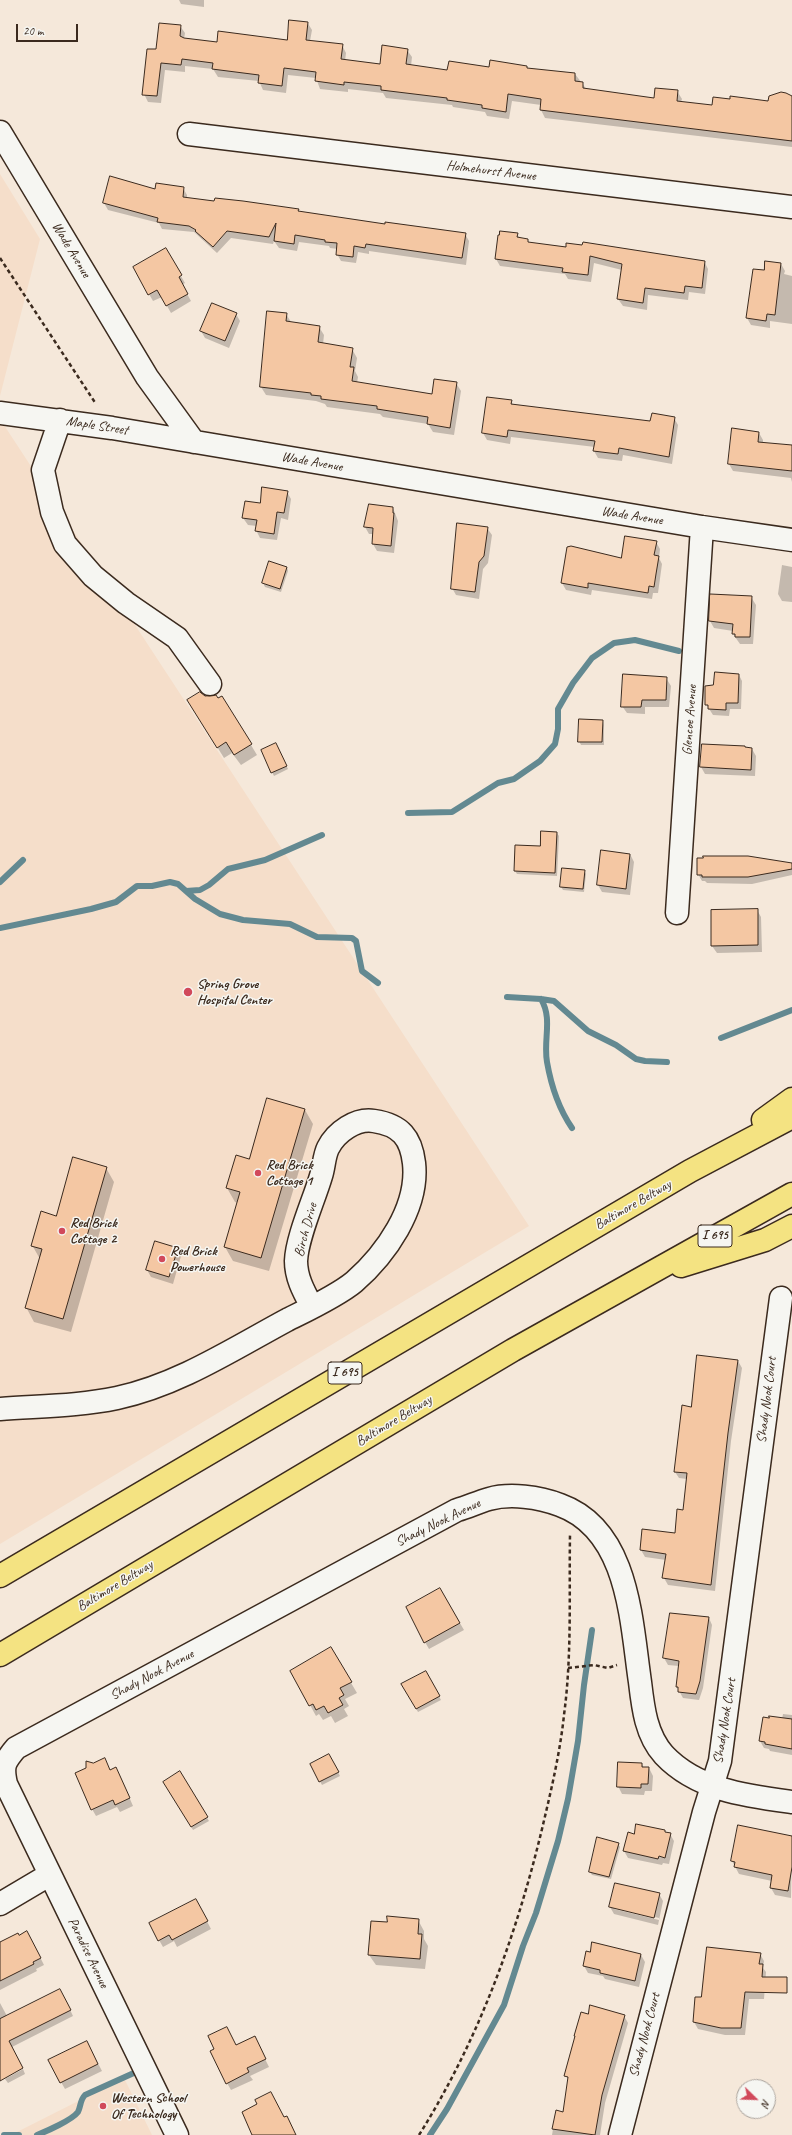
<!DOCTYPE html>
<html>
<head>
<meta charset="utf-8">
<style>
  body { margin:0 }
  #map { position:relative; width:792px; height:2135px; overflow:hidden; background:#f5e8da; font-family:Caveat,sans-serif }
  canvas { display:block }
  .north { position:absolute; left:736px; top:2079px; width:40px; height:40px; box-sizing:border-box; background:#f6f6f2; border:1px solid #aba49d; border-radius:50%; rotate:113deg; font-size:11px; font-weight:700; line-height:16px; text-align:center; color:#3b2a1e }
  .north::after { content:''; display:block; margin:auto; width:14px; height:18px; background:#d1495b; clip-path:polygon(50% 0,100% 100%,50% 72%,0 100%) }
  .scale { position:absolute; left:16px; top:24px; width:62px; height:18px; box-sizing:border-box; border:2px solid #3b2a1e; border-top:0; padding-left:5px; font-size:12px; line-height:14px; white-space:nowrap; color:#3b2a1e; -webkit-text-stroke:3px #f6f6f2; paint-order:stroke }
</style>
</head>
<body>
<div id="map">
<canvas width="792" height="2135"></canvas>
<div class="north">N</div>
<div class="scale">20 m</div>
</div>
<script>
const context = document.querySelector('canvas').getContext('2d');
context.lineJoin = 'round';
function paint(path, color) { context.fillStyle = color; context.fill(path, 'evenodd'); }
function stroke(path, color, width, dash) { context.strokeStyle = color; context.lineWidth = width; context.lineCap = dash ? 'butt' : 'round'; context.setLineDash(dash || []); context.stroke(path); }
function label(font, color, halo, rows, align = 'center') {
  context.font = font + ' Caveat,sans-serif'; context.lineWidth = 3; context.setLineDash([]); context.textBaseline = 'middle'; context.strokeStyle = halo; context.fillStyle = color; for (const [text, x, y, turn = 0] of rows) {
    context.save(); context.translate(x, y); context.rotate((+turn || 0) * Math.PI / 180); context.textAlign = isNaN(turn) ? turn : align; if (halo) context.strokeText(text, 0, 0); context.fillText(text, 0, 0); context.restore();
  }
}
paint(new Path2D(`
  M0 174 40 239 0 396Z
  M0 419 529 1226 0 1544Z
  M124 2078 152 2135H11Z`), '#f5deca');
paint(new Path2D(`
  M179 0H204V7L181 4Z
  M307 22 312 30 310 41 342 45 346 53 345 61 381 65 407 50 412 57 411 66 448 71 526 67 528 69 575 74 587 90 655 100 677 91 682 99 681 102 713 106 769 102 792 98V147L545 118 541 110V105L512 101 509 119 487 116 485 112 453 107 452 105 386 98 383 93 348 89V92L320 89 316 78 288 75 286 93 263 90 259 81 218 77 213 69 185 66V72L165 70 161 103 148 102 144 94 157 50 180 26 185 33 184 39 218 43 288 41Z
  M111 178 156 190 183 188 187 195V199L298 210 300 213 386 225 465 234 469 241 466 265 369 251V254L358 252 356 263 341 261 337 254 338 249 330 248 329 246 299 242 297 251 279 248 274 241 273 244 231 238 217 253 194 232 162 229 159 223 108 210 104 203Z
  M517 234 520 239 527 240 529 243 704 261 708 269 705 294 689 292 688 300 648 295 647 310 623 306 618 299 622 270 594 263 591 282 568 279 565 274 500 266 496 259 498 236Z
  M165 249 185 283 182 285 191 301 171 313 162 297 153 301 134 268Z
  M781 264 785 271 784 274 792 276V324L770 321V328L751 325 747 318 754 270 765 271Z
  M236 314 240 321 229 348 205 338 201 331Z
  M286 314 291 322 319 327 324 335 323 344 352 349 357 358 355 371 358 377 357 383 432 395 456 383 461 391 454 435 433 432 428 424 383 417 380 414 327 407 325 404 316 401 266 395 261 387Z
  M511 401 513 405 651 422 674 418 678 425 672 464 623 455 622 461 598 458 594 451 595 447 511 437 510 444 487 440 483 433Z
  M759 433 763 440V444L792 446V482L791 478 733 471 729 464Z
  M287 492 291 499 288 520 281 518 277 540 260 538 256 530 257 526 248 525 243 518 261 504Z
  M393 508 398 521 394 553 377 551 373 544V534H369L365 527Z
  M458 524 487 528 492 535 488 563 483 569 479 599 456 595 452 588Z
  M656 542 660 549 659 558 662 564 658 593H653L652 599 592 590 591 595 566 590 562 583 622 559Z
  M782 565 792 567V602L782 601 778 594Z
  M287 567 288 571 281 592 265 587 263 583Z
  M711 595 751 597 756 605 753 644H740L733 634V631L714 628 710 621Z
  M739 675 742 681 741 709H730L729 716 713 715 706 704 714 686Z
  M666 678 671 686 669 707H645V714L627 713 622 706Z
  M195 711 251 745 257 755 241 765 232 753 224 758Z
  M603 721 604 725V745H581L579 741Z
  M277 747 288 769 274 776 272 772Z
  M746 748 752 749 756 756 755 776 705 774 701 767Z
  M557 833 559 836 557 876 517 874 515 871Z
  M630 854 634 862 630 895 602 892 598 885Z
  M792 864V875L752 884 707 883 705 881H702L698 874Z
  M563 869 584 871 586 874 584 892 563 890 561 887Z
  M757 910 761 917 762 952 717 953 712 946Z
  M305 1110 313 1124 269 1271 233 1261 225 1247 238 1203 235 1202 227 1188 250 1160Z
  M106 1168 114 1182 71 1332 34 1322 26 1307 40 1259 32 1245 57 1217Z
  M177 1249 181 1256 173 1284 151 1277 147 1270Z
  M738 1361 742 1368 731 1441 715 1591 668 1585 664 1578 666 1560 645 1557 641 1550 676 1534 684 1511 687 1479 679 1478 675 1472 692 1408Z
  M440 1589 464 1630 429 1649 425 1642Z
  M670 1614 709 1618 712 1625 703 1688 699 1700 683 1698 677 1687 679 1666 668 1665 664 1658Z
  M331 1649 357 1693 345 1699 349 1706 344 1709 348 1716 335 1723 331 1716 323 1720 319 1714 316 1716 310 1705Z
  M426 1672 441 1700 418 1712 403 1685Z
  M783 1714 792 1715V1755L770 1751 769 1749 764 1748 760 1741 764 1718 782 1719Z
  M329 1755 340 1776 322 1785 311 1765Z
  M642 1764 644 1768H649L653 1776 652 1791H645L644 1795 622 1794 618 1786Z
  M110 1771 120 1776 133 1806 120 1812 117 1807 96 1816 92 1809Z
  M180 1773 209 1821 193 1830 165 1782Z
  M666 1833 670 1834 674 1841 669 1864 663 1863 662 1865 628 1858 624 1851 635 1835Z
  M792 1837 791 1898 775 1895 771 1888 772 1881 739 1874 732 1861Z
  M618 1844 620 1847 611 1879 592 1875 590 1872Z
  M659 1894 663 1901 658 1925 614 1914 610 1907ZM614 1907 659 1918V1920L614 1909Z
  M200 1908 211 1929 177 1947 174 1941 163 1947 159 1940Z
  M418 1920 424 1931V1939L428 1946 425 1969 376 1965 369 1955 388 1923Z
  M19 1936 31 1939 44 1965 36 1969 37 1971 0 1990V1943Z
  M760 1954 764 1961 763 1968 766 1972 764 1999H749L745 2035H725L698 2029 694 2022 702 1998Z
  M641 1955 645 1962 639 1987 605 1979 603 1976 588 1973 584 1966Z
  M63 1995 73 2016 12 2047 0 2070V2003L7 2016Z
  M588 2015 624 2016 628 2023 605 2103 600 2135H552L556 2112 563 2113 569 2081 566 2075 575 2036Z
  M87 2042 102 2071 65 2089 61 2082Z
  M258 2045 269 2067 250 2076 253 2080 231 2090 227 2083 236 2046Z
  M23 2069 25 2074 8 2083 5 2079Z`), '#0003');
stroke(new Path2D(`
  M408 813 452 812 498 783 514 779 540 761 555 744 558 729V709L573 683 592 658 614 643 635 640 679 651
  M0 882 23 860
  M186 891 200 890 209 885 228 869 265 860 322 835
  M0 928 91 909 116 902 137 886H152L170 882 178 884 195 899 220 914 243 920 290 924 317 937 352 938 356 941 362 971 378 983
  M507 997 541 999 554 1001 588 1031 616 1045 636 1059 645 1061 667 1062
  M541 999C553 1019 543 1040 547 1062 551 1085 559 1109 572 1128
  M721 1038 792 1010
  M4 2135H19
  M37 2135C47 2131 72 2120 78 2112 81 2106 80 2100 85 2095L136 2072
  M430 2135 447 2109 504 2005 523 1946 536 1913 558 1841 568 1799 578 1741 584 1685 592 1630`), '#638991', 6);
const building = new Path2D(`
  M289 20 308 22 306 40 343 44 341 59 380 64 382 45 408 49 406 64 447 70 449 61 489 67 490 60 527 66V68L575 73V81L583 82V88L654 98 655 88 678 90 677 101 712 105 713 97 730 99V96L768 101 769 96 781 92 786 93 792 96V141L540 110 541 99 508 94 506 112 482 108V105L447 100V98L381 90V86L344 82V85L315 81 316 72 284 68 282 86 258 83 259 75 212 69 213 63 182 59 181 65 161 63 157 96 142 95 147 49H156L159 23 181 25 180 36 184 38 217 42 218 31 287 40Z
  M110 176 155 189 156 183 184 187 183 197 214 201 215 198 243 201 299 209 298 211 385 224V222L466 233 462 258 366 244 365 248 354 246 353 257 336 255 337 243 325 242V240L295 235 294 244 274 241 276 223 269 237 227 231 213 247 195 231 196 230 189 226 157 222 158 218 103 203Z
  M500 231 518 233 517 237 528 239V242L566 247V243L582 245 583 242 705 261 702 288 685 286 684 293 645 288 643 303 617 299 622 264 590 256 588 275 562 272 563 268 495 259 498 235H499Z
  M166 248 182 275 179 277 188 294 166 306 157 290 148 295 133 267Z
  M765 261 781 263 775 315 767 314 766 321 746 318 753 269 764 270Z
  M212 303 237 313 225 341 200 331Z
  M267 311 287 313 286 321 320 326 318 342 353 348 350 367H354L352 381 432 394 434 379 457 382 450 428 427 424 428 417 377 409V406L321 399V396L311 395V393L260 387Z
  M487 397 512 400 511 404 650 421 652 413 675 417 669 457 619 448 618 454 593 451 595 441 508 430 507 437 482 433Z
  M732 428 759 432 758 442 792 445V471L728 464Z
  M262 487 288 491 284 513 277 512 274 534 255 531 257 520 242 518 245 501 260 503Z
  M369 504 393 507V513H394L391 546 372 544 373 528 364 527Z
  M457 523 488 527 484 556 479 562 475 592 451 589Z
  M625 536 657 541 654 555 659 556 656 574 654 587 649 586 648 593 588 583V588L561 583 567 547 571 546 621 558Z
  M269 561 287 567 280 589 262 583Z
  M710 594 752 596 750 637H735V634H732L733 624 709 621Z
  M715 672 739 674 738 703H726V710L708 709V705H705V686L713 685Z
  M623 674 667 677 666 700H642L641 707H621Z
  M200 692 205 696 216 695 218 698 222 696 252 744 234 755 226 742 217 748 187 700Z
  M579 719 603 720 602 742H578Z
  M276 743 287 766 271 773 261 750Z
  M702 744 745 746V747L752 748 751 770 700 767Z
  M541 831 557 832 555 873 514 871 515 845 540 846Z
  M601 850 630 854 626 889 597 885Z
  M703 856H748L792 863V869L748 877H702V875H697V858H703Z
  M562 868 585 870 583 889 560 887Z
  M758 909V945L711 946V910Z
  M267 1098 305 1109 261 1258 224 1247 240 1192 226 1188 236 1155 249 1159Z
  M73 1157 107 1167 63 1319 25 1308 42 1249 31 1246 41 1211 56 1216Z
  M155 1241 178 1248 169 1277 146 1270Z
  M697 1355 738 1360 728 1433 711 1585 662 1578 666 1554 640 1550 642 1529 675 1533 677 1509 683 1510 687 1473 674 1472 682 1405 691 1407Z
  M440 1588 460 1623 424 1643 406 1607Z
  M670 1613 709 1617 700 1681 696 1694 678 1692V1687H676L679 1661 663 1658Z
  M331 1647 352 1682 340 1688 344 1695 339 1698 343 1705 328 1713 324 1706 316 1710 313 1704 309 1706 290 1671Z
  M426 1671 440 1696 416 1709 401 1684Z
  M769 1716 792 1719V1749L765 1744V1742L759 1741 763 1717 769 1718Z
  M329 1754 339 1772 319 1782 310 1764Z
  M105 1758 110 1770 116 1767 130 1798 115 1805 113 1800 91 1810 75 1773 86 1768V1761L93 1763Z
  M618 1762 642 1763V1767H649L648 1784H641V1788L617 1787Z
  M180 1771 208 1817 191 1827 163 1782Z
  M636 1824 665 1830V1832L671 1833 665 1858 659 1856 658 1859 623 1851 628 1832 634 1834Z
  M738 1825 792 1836V1867L788 1891 770 1888 772 1875 734 1867 735 1862 731 1861Z
  M597 1837 619 1843 609 1877 589 1872Z
  M615 1883 660 1893 654 1918 609 1907Z
  M196 1899 208 1921 172 1940 169 1935 158 1941 149 1923Z
  M387 1916 419 1919 418 1934H422L420 1959 368 1955 371 1921 387 1922Z
  M27 1931 41 1958 33 1962 34 1964 0 1981V1942L18 1933 19 1935Z
  M592 1942 641 1954 635 1981 600 1973V1970L583 1966 586 1951 590 1952Z
  M707 1947 761 1953 759 1964H763L762 1977H787V1993L745 1992 741 2028H721L693 2022 695 1997H701Z
  M60 1989 71 2010 9 2041 23 2068 0 2081V2019Z
  M590 2005 625 2015 602 2095 595 2135 552 2129 556 2110 563 2112 568 2077 564 2076 575 2036H574L581 2012 588 2014Z
  M227 2027 236 2045 255 2036 266 2059 247 2068 249 2072 226 2084 210 2051 214 2049 208 2036Z
  M87 2041 98 2064 60 2083 48 2060Z
  M271 2092 284 2117 287 2116 296 2135H252L242 2112 257 2104 255 2100Z`);
paint(building, '#f4c7a3');
stroke(building, '#3b2a1e', 1);
const minor = new Path2D(`
  M0 132 147 377 194 442
  M189 134 792 207
  M0 413 112 428 702 527 792 540
  M60 420 43 470 52 512 65 544 93 576 126 603 177 638 210 684
  M677 913 702 527
  M0 1409C39 1406 79 1406 117 1398 178 1385 233 1349 287 1320 307 1310 337 1296 354 1282 385 1255 419 1208 414 1163 411 1138 401 1125 374 1121 356 1118 336 1132 328 1148 324 1156 324 1167 321 1176 314 1200 297 1237 296 1261 296 1278 304 1292 312 1307
  M0 1904 49 1875
  M177 2135 6 1784C2 1766 4 1762 16 1748L457 1510C468 1507 478 1502 489 1499 510 1493 539 1497 560 1505 629 1530 631 1621 640 1682 643 1708 646 1735 664 1755 697 1790 747 1796 792 1802
  M620 2135 704 1812 720 1761 781 1298`);
const highway = new Path2D(`
  M763 1120 792 1099
  M681 1266 765 1240 792 1226
  M0 1576 690 1171 792 1117
  M0 1655 513 1350 792 1194`);
stroke(minor, '#3b2a1e', 25);
stroke(highway, '#3b2a1e', 25);
stroke(new Path2D(`
  M0 258 96 404
  M568 1668 594 1665 608 1668 617 1665
  M419 2135C478 2041 516 1937 542 1829 551 1791 560 1753 564 1715 572 1655 569 1594 570 1535`), '#3b2a1e', 2.5, [4, 3]);
stroke(minor, '#f6f6f2', 22);
stroke(highway, '#f4e382', 22);
for (const [x, y, r, color] of [
  [188,992,5,"#d1495b"],
  [258,1173,4,"#d1495b"],
  [62,1231,4,"#d1495b"],
  [162,1259,4,"#d1495b"],
  [103,2106,4,"#d1495b"]
]) { const dot = new Path2D(); dot.arc(x, y, r, 0, 2 * Math.PI); context.fillStyle = color; context.fill(dot); stroke(dot, '#f6f6f2', 1.5); }
for (const [x, y, w] of [
  [715,1236,34],
  [345,1373,34]
]) { const box = new Path2D(); box.roundRect(x - w / 2, y - 11, w, 22, 3); context.fillStyle = '#f6f6f2'; context.fill(box); stroke(box, '#3b2a1e', 1); }
label('bold 13px', '#3b2a1e', null, [
  ["I 695",715,1236],
  ["I 695",345,1373]
]);
label('14px', '#3b2a1e', '#f6f6f2', [
  ["Holmehurst Avenue",491,171,7],
  ["Wade Avenue",71,250,59],
  ["Maple Street",97,426,9],
  ["Wade Avenue",312,462,10],
  ["Wade Avenue",632,516,9],
  ["Glencoe Avenue",690,720,-86],
  ["Baltimore Beltway",633,1205,-30],
  ["Birch Drive",306,1230,-75],
  ["Shady Nook Court",767,1400,-83],
  ["Baltimore Beltway",394,1421,-31],
  ["Shady Nook Avenue",438,1523,-26],
  ["Baltimore Beltway",115,1586,-31],
  ["Shady Nook Avenue",152,1675,-28],
  ["Shady Nook Court",725,1721,-81],
  ["Paradise Avenue",88,1953,64],
  ["Shady Nook Court",645,2035,-75]
]);
label('bold 14px', '#3b2a1e', '#f6f6f2', [
  ["Spring Grove",197,984],
  ["Hospital Center",197,1000],
  ["Red Brick",266,1165],
  ["Cottage 1",266,1181],
  ["Red Brick",70,1223],
  ["Cottage 2",70,1239],
  ["Red Brick",170,1251],
  ["Powerhouse",170,1267],
  ["Western School",111,2098],
  ["Of Technology",111,2114]
], 'left');
</script>
</body>
</html>
